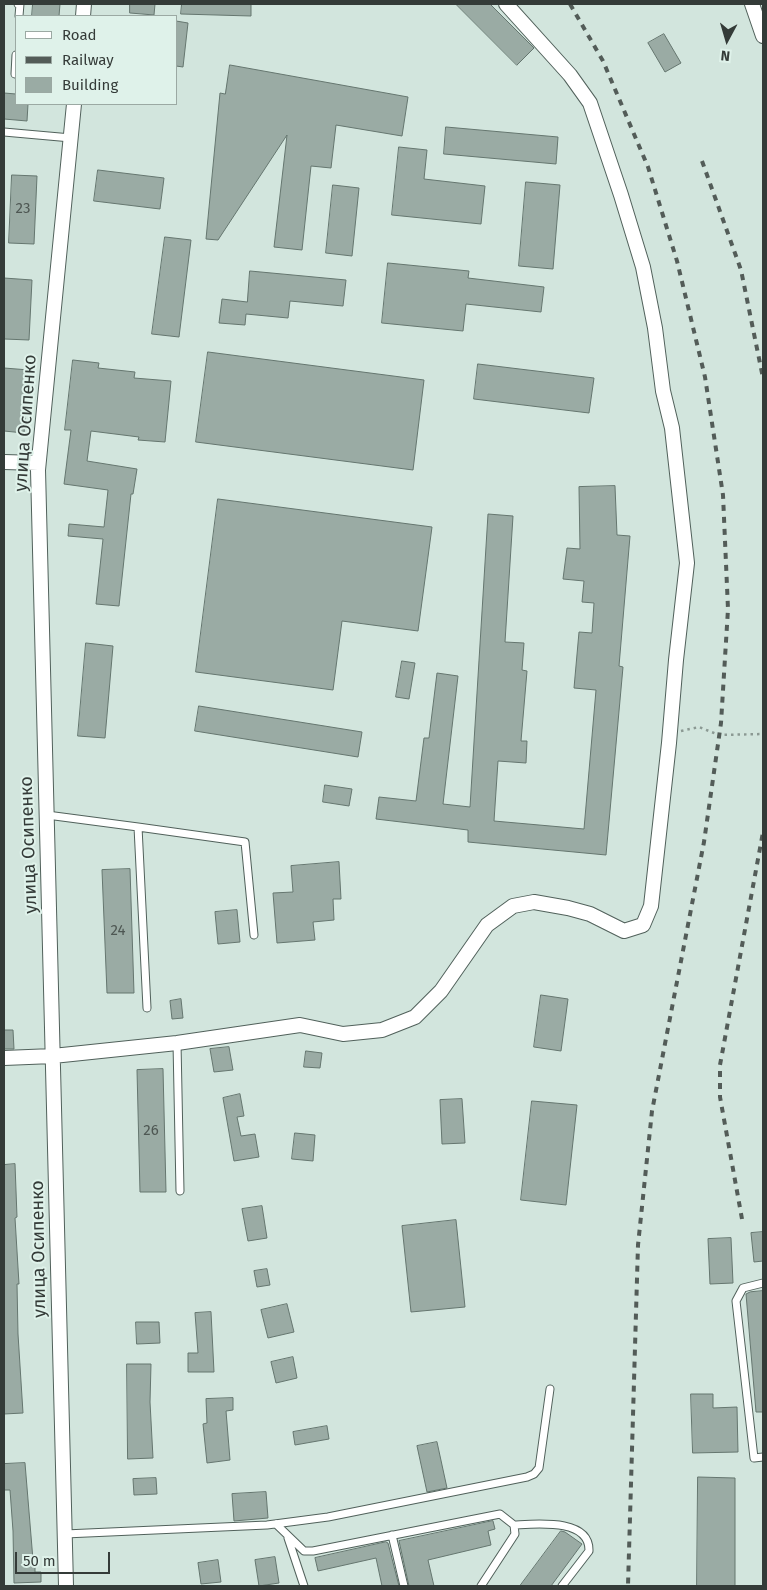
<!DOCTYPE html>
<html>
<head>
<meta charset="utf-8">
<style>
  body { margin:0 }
  #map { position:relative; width:767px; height:1590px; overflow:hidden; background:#d2e5dd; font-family:"Fira Sans",sans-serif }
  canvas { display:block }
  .frame { position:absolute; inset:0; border:5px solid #343b38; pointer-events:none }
  .legend { position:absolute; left:15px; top:15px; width:162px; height:90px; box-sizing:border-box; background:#dff2ea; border:1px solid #9ba9a3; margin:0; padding:6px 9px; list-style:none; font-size:15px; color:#343b38 }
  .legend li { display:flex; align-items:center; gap:10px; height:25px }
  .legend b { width:25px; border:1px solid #9ba9a3 }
  .north { position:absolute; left:702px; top:15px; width:50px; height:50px; -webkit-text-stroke:4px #dff2ea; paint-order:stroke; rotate:186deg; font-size:14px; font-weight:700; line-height:20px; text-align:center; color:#343b38 }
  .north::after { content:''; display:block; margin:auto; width:18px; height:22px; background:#343b38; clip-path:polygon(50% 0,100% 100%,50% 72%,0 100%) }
  .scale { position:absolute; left:15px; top:1552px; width:95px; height:22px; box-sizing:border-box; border:2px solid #343b38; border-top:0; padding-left:6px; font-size:15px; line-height:18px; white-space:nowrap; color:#343b38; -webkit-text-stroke:4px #dff2ea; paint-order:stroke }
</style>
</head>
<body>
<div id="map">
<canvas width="767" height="1590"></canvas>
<div class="frame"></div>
<ul class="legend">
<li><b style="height:6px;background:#fff"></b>Road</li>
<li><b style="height:6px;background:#535c58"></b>Railway</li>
<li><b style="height:14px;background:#9aaba4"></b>Building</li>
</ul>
<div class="north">N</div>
<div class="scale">50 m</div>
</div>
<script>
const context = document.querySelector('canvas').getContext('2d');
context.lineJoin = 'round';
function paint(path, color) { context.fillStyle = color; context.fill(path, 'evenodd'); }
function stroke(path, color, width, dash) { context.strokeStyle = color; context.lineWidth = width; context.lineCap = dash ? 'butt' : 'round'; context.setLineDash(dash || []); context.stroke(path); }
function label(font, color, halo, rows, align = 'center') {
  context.font = font + ' "Fira Sans",sans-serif'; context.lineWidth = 4; context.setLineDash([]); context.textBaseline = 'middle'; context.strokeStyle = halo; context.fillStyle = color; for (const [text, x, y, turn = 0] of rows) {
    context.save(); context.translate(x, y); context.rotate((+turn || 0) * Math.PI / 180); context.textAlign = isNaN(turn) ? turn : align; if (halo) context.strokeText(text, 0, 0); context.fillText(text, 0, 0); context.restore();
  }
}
const building = new Path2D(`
  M33 4H60L59 16H32Z
  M130 4H155L154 15 130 13Z
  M182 4H251V16L181 14Z
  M456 4H490L534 48 517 65Z
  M176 21 188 23 183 67 176 66Z
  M664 34 681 63 665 72 648 43Z
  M230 65 408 97 402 136 336 125 331 168 311 166 302 250 274 247 287 135 218 240 206 239 220 93 225 94Z
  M4 93 16 94V104H28L27 121 4 119Z
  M446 127 558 137 556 164 444 154Z
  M399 147 427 150 424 179 485 186 481 224 392 215Z
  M98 170 164 178 160 209 94 201Z
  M12 175 37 176 34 244 9 243Z
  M526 182 560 185 553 269 519 266Z
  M333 185 359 188 352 256 326 253Z
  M165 237 191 240 179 337 152 334Z
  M388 263 469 271 468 278 544 287 541 312 466 304 463 331 382 323Z
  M250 271 346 280 343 306 290 301 288 318 246 314 245 325 219 323 222 299 247 302Z
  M4 278 32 280 29 340 4 339Z
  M208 352 424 380 413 470 196 442Z
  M73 360 99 363 98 368 135 372 134 378 171 381 165 442 138 440 139 437 91 431 87 461 137 469 133 494H131L119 606 96 604 103 539 68 536 69 524 104 527 108 490 64 484 71 430H65Z
  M478 364 594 378 589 413 474 399Z
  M4 368 29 370 24 433 4 431Z
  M615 486 617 535 630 536 619 666 623 667 606 855 468 842V830L376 819 379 797 416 801 424 738H429L437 673 458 676 443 804 470 807 488 514 513 516 505 642 524 643 522 670 527 671 521 741H527L526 763 498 761 494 821 584 829 596 690 574 688 579 632 592 633 594 603 582 602 584 581 563 579 567 548 580 549 579 487Z
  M218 499 432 527 418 631 342 621 333 690 196 672Z
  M86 643 113 646 105 738 78 736Z
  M402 661 415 663 409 699 396 697Z
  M199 706 362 732 358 757 195 731Z
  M325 785 352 789 349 806 323 802Z
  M339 862 341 899H333L334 920 313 922 315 940 277 943 273 893 293 892 291 866Z
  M130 869 134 993H107L102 870Z
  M237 910 240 942 218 944 215 912Z
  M541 995 568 999 561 1051 534 1047Z
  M181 999 183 1018 172 1019 170 1001Z
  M4 1030H13L14 1049H4Z
  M229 1047 233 1070 214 1072 210 1049Z
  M306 1051 322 1053 320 1068 304 1067Z
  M163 1069 166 1192H140L137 1070Z
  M240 1094 244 1116 237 1117 241 1136 255 1134 259 1157 234 1161 223 1098Z
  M462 1099 465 1143 442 1144 440 1100Z
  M532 1101 577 1105 566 1205 521 1200Z
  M295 1133 315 1135 313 1161 292 1159Z
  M15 1164 17 1217 15 1218 19 1284H17L18 1334 23 1413 4 1414V1165Z
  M262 1206 267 1238 248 1241 242 1209Z
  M456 1220 465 1307 411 1312 402 1226Z
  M763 1232V1261L754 1262 751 1233Z
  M731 1238 733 1283 710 1284 708 1239Z
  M267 1269 270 1285 257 1287 254 1271Z
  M763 1291V1412H756L746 1294 750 1292Z
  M287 1304 294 1332 268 1338 261 1310Z
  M211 1312 214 1372H188V1353H198L195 1313Z
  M136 1322H159L160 1343 137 1344Z
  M293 1357 297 1378 276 1383 271 1362Z
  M127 1364H151L150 1402 153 1458 128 1459Z
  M691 1394H713V1408L737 1407 738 1452 693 1453Z
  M233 1398V1410L226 1411 230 1460 207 1463 203 1424 207 1423 206 1399Z
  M327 1426 329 1439 295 1445 293 1432Z
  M437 1442 447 1488 427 1492 417 1446Z
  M25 1463 33 1560H35V1572H41V1582L14 1583 13 1531 10 1490H4V1464Z
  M698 1477 735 1478V1586H697Z
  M156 1478 157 1494 134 1495 133 1479Z
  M266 1492 268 1518 234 1521 232 1494Z
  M493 1521 495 1529 488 1531 491 1545 428 1560 434 1586H409L399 1541Z
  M561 1531 565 1532 582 1544 551 1586H520Z
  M386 1542 388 1543 399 1586H382L376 1558 318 1571 315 1558Z
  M275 1557 279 1583 259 1586 255 1560Z
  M218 1560 221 1582 201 1584 198 1563Z`);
paint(building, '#9aaba4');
stroke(building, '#65766f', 1);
const lane = new Path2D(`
  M18 4H20L19 16
  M15 74 16 55
  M4 132 71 138
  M47 815 138 827 147 1008
  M138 827 245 842 254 935
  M177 1043 180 1191
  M763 1283 743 1288 736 1301 754 1458 763 1457
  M276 1524 304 1551H313L500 1514 514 1525 515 1534 481 1586
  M514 1525C536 1524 590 1518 589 1551L562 1586
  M65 1534 267 1525 328 1517 527 1477 534 1474 539 1468 550 1389
  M392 1535 404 1586
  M288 1538 304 1586`);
const street = new Path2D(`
  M752 4 763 36
  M83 16 84 4
  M4 462 38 463
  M4 1058 53 1056 177 1043 300 1025 343 1034 382 1030 415 1017 441 991 487 925 513 906 534 902 568 908 590 914 624 931 643 925 651 906 669 743 676 660 687 563 672 428 663 391 655 328 643 267 621 195 590 103 570 75 506 4
  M66 1586 38 470 74 104`);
stroke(lane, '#51615b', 9);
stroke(street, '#51615b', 16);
stroke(new Path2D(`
  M681 731 699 727 719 735 763 734`), '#8b9993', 2.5, [2.5, 4]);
stroke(lane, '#fff', 7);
stroke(street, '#fff', 14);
stroke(new Path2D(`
  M570 4 603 61 648 167 677 261 705 377 723 495 728 609 721 723 704 842 652 1111 638 1245 628 1586
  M702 161 741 270 763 378
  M742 1219 720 1097V1065L763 832`), '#535c58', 4, [6, 6]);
label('15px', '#4e5753', null, [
  ["23",23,209],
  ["24",118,931],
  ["26",151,1131]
]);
label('18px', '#343b38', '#dff2ea', [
  ["улица Осипенко",26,423,-86],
  ["улица Осипенко",29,845,-92],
  ["улица Осипенко",39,1249,-91]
]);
</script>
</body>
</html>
